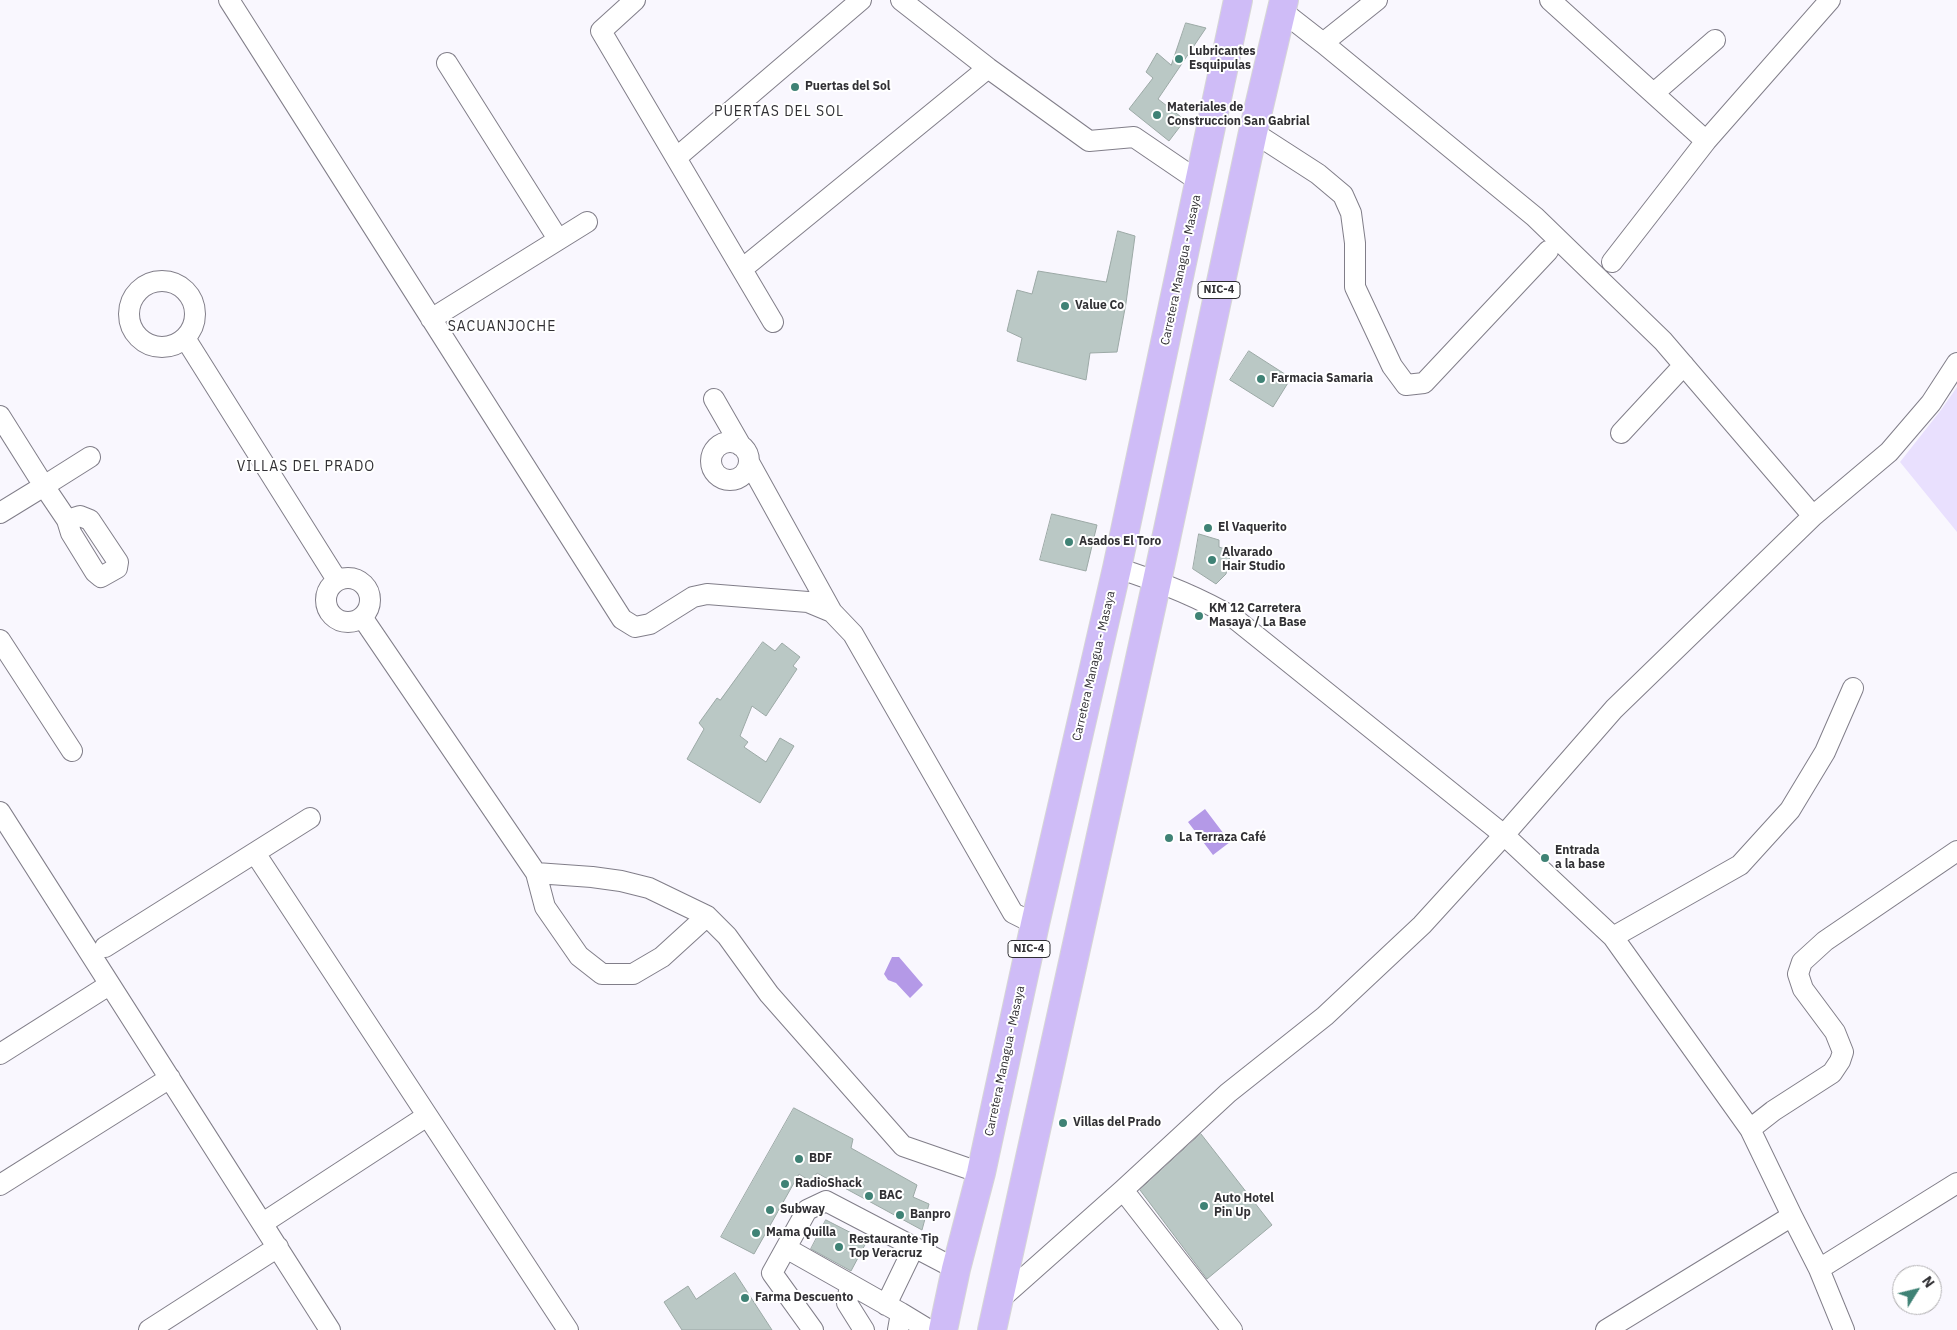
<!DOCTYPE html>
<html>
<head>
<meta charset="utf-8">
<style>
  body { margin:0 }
  #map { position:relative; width:1957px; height:1330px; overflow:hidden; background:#f9f7fe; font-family:"IBM Plex Sans",sans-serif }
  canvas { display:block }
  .north { position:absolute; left:1892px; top:1265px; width:50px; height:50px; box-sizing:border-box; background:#fff; border:1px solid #adacae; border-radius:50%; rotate:54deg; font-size:14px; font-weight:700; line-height:20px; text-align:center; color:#313034 }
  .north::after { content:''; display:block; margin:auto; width:18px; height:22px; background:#3f8275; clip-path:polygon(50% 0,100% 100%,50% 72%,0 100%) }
</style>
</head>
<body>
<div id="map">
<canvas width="1957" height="1330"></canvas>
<div class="north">N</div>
</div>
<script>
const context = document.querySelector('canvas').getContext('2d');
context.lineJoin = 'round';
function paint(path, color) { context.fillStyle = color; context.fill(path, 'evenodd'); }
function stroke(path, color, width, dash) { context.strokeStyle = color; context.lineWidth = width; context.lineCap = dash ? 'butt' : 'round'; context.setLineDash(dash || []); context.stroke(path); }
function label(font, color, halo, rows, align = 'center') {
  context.font = font + ' "IBM Plex Sans",sans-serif'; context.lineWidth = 4; context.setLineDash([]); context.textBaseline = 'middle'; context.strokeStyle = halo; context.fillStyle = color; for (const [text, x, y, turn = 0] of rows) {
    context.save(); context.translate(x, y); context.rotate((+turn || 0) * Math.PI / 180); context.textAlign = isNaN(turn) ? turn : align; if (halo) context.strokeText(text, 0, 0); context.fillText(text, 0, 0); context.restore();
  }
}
paint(new Path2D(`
  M1957 387V532L1900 462 1941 410Z`), '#e9e0fe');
paint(new Path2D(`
  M1205 809 1230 842 1213 855 1188 822Z
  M892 957H899L923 985 910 998 896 983 888 980 884 974Z`), '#b499e7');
const building = new Path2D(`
  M1186 23 1206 28 1158 99 1185 120 1169 141 1129 109 1153 78 1146 72 1157 53 1171 65Z
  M1118 231 1135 236 1126 303 1117 352 1090 353 1086 380 1017 361 1022 338 1007 331 1017 290 1032 294 1038 271 1106 282Z
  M1249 351 1291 378 1273 407 1230 380Z
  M1052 514 1097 525 1086 571 1040 560Z
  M1199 534 1219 540V547L1231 551 1226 574 1216 584 1193 569Z
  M763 642 775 651 782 643 800 657 793 666 797 669 766 716 752 706 740 736 748 742 744 747 766 762 780 738 794 746 760 803 687 759 704 729 699 723 717 698 720 700Z
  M794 1108 853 1139 851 1148 917 1185 913 1197 929 1204 922 1230 817 1173 811 1182 799 1174 754 1254 721 1237Z
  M1201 1134 1272 1225 1207 1279 1140 1190Z
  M826 1220 867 1241 851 1271 811 1249Z
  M735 1273 772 1330H682L664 1302 688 1286 696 1299Z`);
paint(building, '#bac8c5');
stroke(building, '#9ca9a6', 1);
const minor = new Path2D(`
  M229 0 622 619 635 627 650 624 693 597 707 594 808 602 832 612 853 634 1013 913 1035 924
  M635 0 601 31 773 322
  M901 0 988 68 1089 141 1134 137 1200 182
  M1550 0 1706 141
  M1282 11 1323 43 1535 217 1663 341 1813 516
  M1323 43 1377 0
  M447 63 558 239
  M1654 93 1715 40
  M1253 132 1318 174 1343 195 1351 213 1355 243V287L1392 366 1406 385 1424 383 1548 251
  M676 158 861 0
  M1612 262 1706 141 1830 0
  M742 269 988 68
  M129 314a33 33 0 1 1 66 0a33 33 0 1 1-66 0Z
  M431 319 587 222
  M185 338 337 580
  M714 399 741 446
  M0 416 44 486 0 513
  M1621 433 1684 365
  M711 461a19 19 0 1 1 38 0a19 19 0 1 1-38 0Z
  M749 462 832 612
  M67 520 80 516 90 520 118 562 117 568 101 577 95 572 71 533 67 520 44 486 90 457
  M1117 568C1158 581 1197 596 1234 618L1504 835 1613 937 1750 1129 1792 1216 1819 1269 1844 1330
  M326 600a22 22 0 1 1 44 0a22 22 0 1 1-44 0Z
  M362 617 536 873 545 907 579 956 602 974H633L662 957 707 916
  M0 640 72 751
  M0 812 330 1330
  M255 853 568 1330
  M536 873 592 877 621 881 649 888 707 916 727 936 769 994 903 1146 981 1173
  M1613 937 1740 865 1790 810 1825 752 1853 688
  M105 947 310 818
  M0 1054 109 985
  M1750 1129 1773 1111 1832 1073 1840 1061 1843 1052 1835 1032 1803 989 1798 974 1802 962 1825 941 1957 851
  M0 1185 170 1078
  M1123 1190 1232 1330
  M263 1223 427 1116
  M786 1248 901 1313
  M1819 1269 1957 1183
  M850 1285 847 1303 864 1330
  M998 1301 1123 1190 1228 1093 1325 1016 1422 925 1504 835 1614 709 1813 516 1889 452 1931 403 1957 363
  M886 1305 914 1247
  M149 1330 278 1247
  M813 1330 772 1273 807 1210 826 1201 956 1269
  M898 1330 901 1313 929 1330
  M1606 1330 1792 1216`);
const highway = new Path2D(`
  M943 1330 956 1269 981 1173 1035 924 1117 568 1238 0
  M992 1330 1157 581 1253 132 1284 0`);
stroke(minor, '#817e89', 22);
stroke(highway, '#d6d6d6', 30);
stroke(minor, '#fff', 20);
stroke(highway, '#cfbcf7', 28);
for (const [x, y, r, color] of [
  [1179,59,5,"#3f8275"],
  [795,87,5,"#3f8275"],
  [1157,115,5,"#3f8275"],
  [1065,306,5,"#3f8275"],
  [1261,379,5,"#3f8275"],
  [1208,528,5,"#3f8275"],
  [1069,542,5,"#3f8275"],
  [1212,560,5,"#3f8275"],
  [1199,616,5,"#3f8275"],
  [1169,838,5,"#3f8275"],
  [1545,858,5,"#3f8275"],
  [1063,1123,5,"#3f8275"],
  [799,1159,5,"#3f8275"],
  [785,1184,5,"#3f8275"],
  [869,1196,5,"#3f8275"],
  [1204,1206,5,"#3f8275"],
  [770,1210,5,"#3f8275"],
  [900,1215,5,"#3f8275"],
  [756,1233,5,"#3f8275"],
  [839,1247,5,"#3f8275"],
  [745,1298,5,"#3f8275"]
]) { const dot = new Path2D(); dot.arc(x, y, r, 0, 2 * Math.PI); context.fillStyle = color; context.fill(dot); stroke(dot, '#fff', 2); }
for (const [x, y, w] of [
  [1219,290,42],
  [1029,949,42]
]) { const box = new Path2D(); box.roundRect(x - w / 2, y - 8.5, w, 17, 4); context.fillStyle = '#fff'; context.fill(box); stroke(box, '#313034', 1); }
label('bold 11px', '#313034', null, [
  ["NIC-4",1219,290],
  ["NIC-4",1029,949]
]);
label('bold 12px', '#313034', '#fff', [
  ["Lubricantes",1189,52],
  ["Esquipulas",1189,66],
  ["Puertas del Sol",805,87],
  ["Materiales de",1167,108],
  ["Construccion San Gabrial",1167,122],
  ["Value Co",1075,306],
  ["Farmacia Samaria",1271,379],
  ["El Vaquerito",1218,528],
  ["Asados El Toro",1079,542],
  ["Alvarado",1222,553],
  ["Hair Studio",1222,567],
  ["KM 12 Carretera",1209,609],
  ["Masaya / La Base",1209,623],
  ["La Terraza Café",1179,838],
  ["Entrada",1555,851],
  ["a la base",1555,865],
  ["Villas del Prado",1073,1123],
  ["BDF",809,1159],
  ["RadioShack",795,1184],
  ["BAC",879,1196],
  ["Auto Hotel",1214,1199],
  ["Pin Up",1214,1213],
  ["Subway",780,1210],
  ["Banpro",910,1215],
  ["Mama Quilla",766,1233],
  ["Restaurante Tip",849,1240],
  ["Top Veracruz",849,1254],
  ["Farma Descuento",755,1298]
], 'left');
label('12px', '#313034', '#fff', [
  ["Carretera Managua - Masaya",1181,270,-78],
  ["Carretera Managua - Masaya",1094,666,-77],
  ["Carretera Managua - Masaya",1005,1061,-78]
]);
context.letterSpacing = '1px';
label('14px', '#313034', '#fff', [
  ["PUERTAS DEL SOL",779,112],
  ["SACUANJOCHE",502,327],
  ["VILLAS DEL PRADO",306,467]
]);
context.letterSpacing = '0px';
</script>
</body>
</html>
